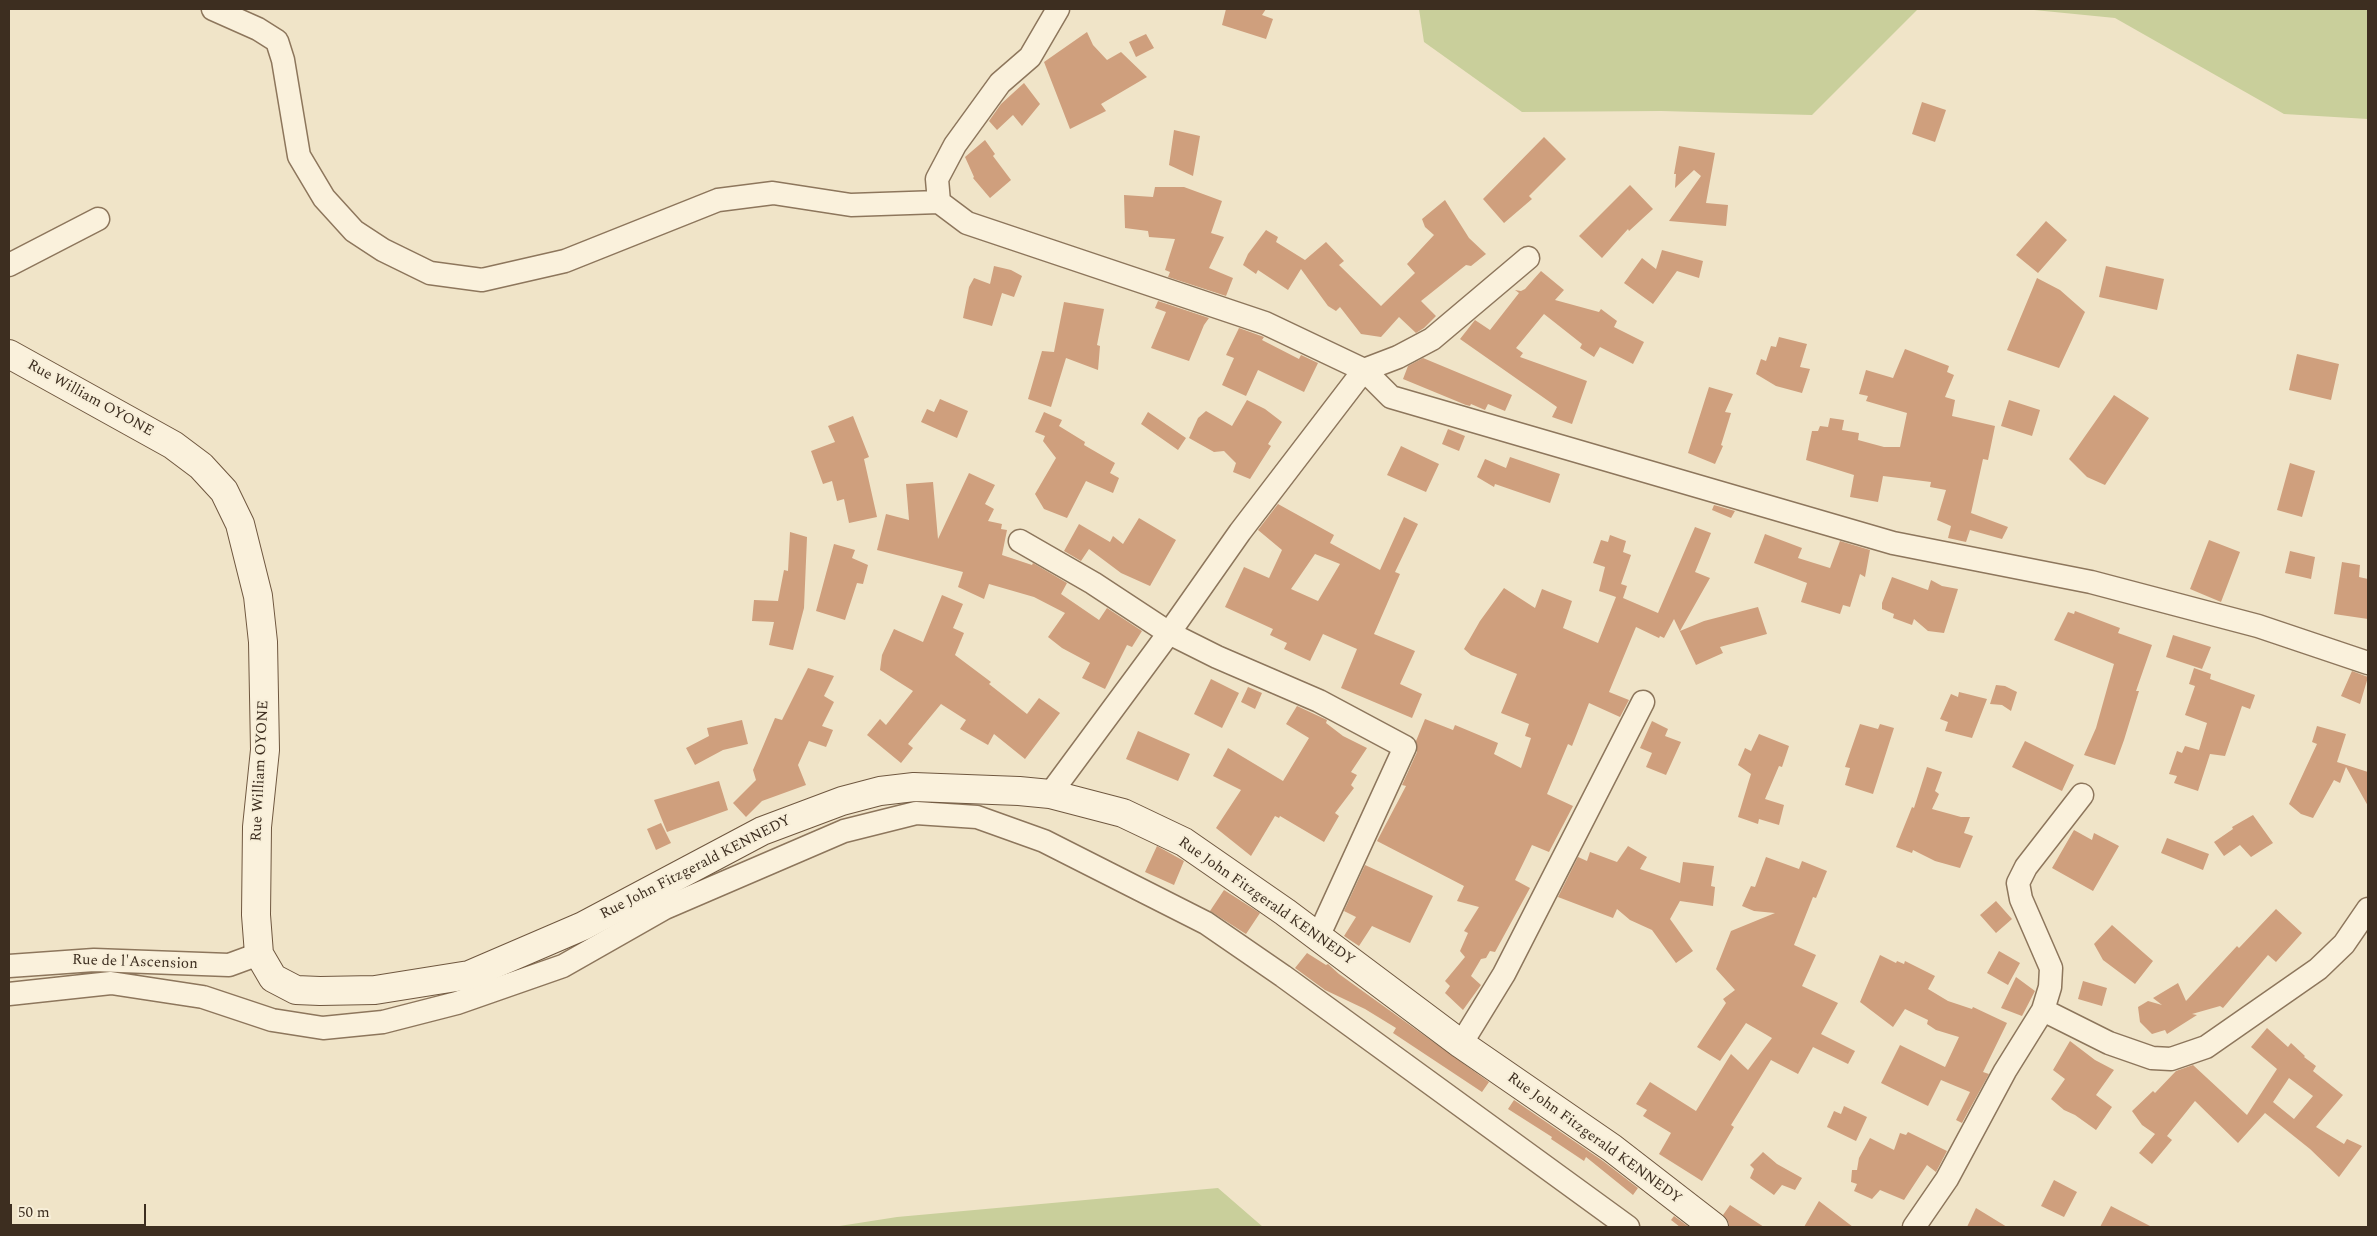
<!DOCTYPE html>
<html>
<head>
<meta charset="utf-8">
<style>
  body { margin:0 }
  #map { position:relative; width:2377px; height:1236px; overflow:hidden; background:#f0e4c8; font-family:Spectral,serif }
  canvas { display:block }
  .frame { position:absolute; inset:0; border:10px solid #3d2e20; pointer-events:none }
  .scale { position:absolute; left:10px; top:1204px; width:136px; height:22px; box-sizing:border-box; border:2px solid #3d2e20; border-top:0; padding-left:6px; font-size:15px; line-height:18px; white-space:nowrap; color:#3d2e20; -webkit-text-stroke:4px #f7eed8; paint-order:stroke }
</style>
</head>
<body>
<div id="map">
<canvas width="2377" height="1236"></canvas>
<div class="frame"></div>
<div class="scale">50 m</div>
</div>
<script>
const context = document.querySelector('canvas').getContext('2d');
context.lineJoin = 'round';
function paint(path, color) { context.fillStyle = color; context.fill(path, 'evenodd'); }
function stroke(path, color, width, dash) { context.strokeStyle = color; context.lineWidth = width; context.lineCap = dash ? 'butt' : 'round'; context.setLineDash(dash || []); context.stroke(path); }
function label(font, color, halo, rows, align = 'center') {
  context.font = font + ' Spectral,serif'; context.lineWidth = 4; context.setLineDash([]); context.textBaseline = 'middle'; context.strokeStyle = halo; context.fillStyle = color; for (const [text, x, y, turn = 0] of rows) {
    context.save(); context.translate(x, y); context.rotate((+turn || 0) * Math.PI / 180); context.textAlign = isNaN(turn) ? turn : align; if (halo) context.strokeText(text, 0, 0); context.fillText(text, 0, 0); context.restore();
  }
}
paint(new Path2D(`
  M1419 9H1918L1812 115 1661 111 1522 112 1424 42Z
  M2024 9H2368V119L2284 114 2115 18Z
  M1218 1188 1263 1227H833L897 1217Z`), '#c9cf9b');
paint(new Path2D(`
  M1226 9H1266L1262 15 1273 19 1266 39 1222 25Z
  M1087 32 1093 45 1107 60 1121 52 1147 77 1101 104 1106 111 1070 129 1044 62Z
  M1146 34 1154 48 1136 57 1129 42Z
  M1024 83 1040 104 1022 126 1013 115 997 130 989 121 1001 104Z
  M1922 102 1946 110 1935 142 1912 134Z
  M1174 130 1200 136 1193 176 1169 165Z
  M1544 137 1566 159 1529 196 1532 199 1504 223 1483 199Z
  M985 140 995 154 993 156 1011 180 990 198 973 178 974 177 965 157Z
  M1679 146 1715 153 1706 203 1728 205 1726 226 1669 221 1701 176 1694 170 1675 188 1676 174H1674Z
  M1630 185 1653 209 1629 231 1628 229 1602 258 1579 236Z
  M1155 187H1184L1222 201 1211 233 1224 237 1209 268 1233 278 1226 296 1168 277 1170 272 1165 270 1175 239 1149 237 1148 231 1125 228 1124 195 1153 197Z
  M1445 200 1469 238 1486 254 1471 266 1466 265 1421 301 1436 316 1424 328 1416 333 1399 317 1381 337 1361 334 1340 307 1336 311 1328 306 1301 269 1288 290 1258 270 1256 274 1243 265 1248 254 1266 230 1278 237 1276 242 1305 260 1326 242 1344 261 1339 265 1381 306 1415 273 1407 264 1434 235 1425 227 1422 219Z
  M2046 221 2067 240 2038 273 2016 255Z
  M1662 250 1703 261 1699 278 1677 271 1653 304 1624 283 1642 258 1656 269Z
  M994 266 1011 270 1022 276 1014 297 1002 293 992 326 963 318 969 287 974 278 990 284Z
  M2106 266 2164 279 2157 310 2099 297Z
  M1541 271 1564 290 1555 300 1599 312 1601 309 1617 321 1614 327 1644 342 1633 364 1600 347 1594 357 1580 348 1582 344 1544 314 1516 348 1523 353 1520 357 1587 381 1572 424 1552 417 1557 407 1460 339 1475 320 1490 330 1519 293 1515 290 1521 291 1525 289Z
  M2037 278 2060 290 2085 312 2059 368 2007 350Z
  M1158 301 1209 318 1204 325 1189 361 1151 348 1166 312 1155 308Z
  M1064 302 1104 309 1097 345 1100 346 1098 370 1066 358 1051 407 1028 399 1042 351 1054 352Z
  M1239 328 1264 337 1262 340 1299 359 1301 355 1318 363 1304 392 1258 370 1246 396 1222 385 1234 358 1226 355Z
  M1779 337 1807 344 1800 367 1810 369 1802 393 1776 386 1756 374 1761 359 1766 361 1771 346 1776 347Z
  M1905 349 1949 366 1947 372 1954 375 1945 397 1955 400 1952 416 1995 426 1988 460 1983 459 1971 513 2008 527 2002 539 1970 530 1966 542 1948 538 1951 526 1937 520 1946 490 1930 487 1931 482 1883 476 1878 502 1850 497 1854 475 1806 460 1812 431H1818L1820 426 1828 427 1830 418 1844 420 1842 430 1859 433 1858 440 1884 447H1900L1907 413 1866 401 1868 396 1859 394 1866 370 1893 378Z
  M2297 354 2339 364 2331 400 2289 390Z
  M1423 358 1512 395 1505 411 1488 404 1485 410 1471 404 1470 406 1466 405 1403 379 1408 366Z
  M1709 387 1733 394 1725 412 1731 413 1721 445 1723 446 1715 464 1688 453Z
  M2114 395 2149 418 2105 485 2087 477 2069 459Z
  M940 399 968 411 957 438 921 422 927 409 934 412Z
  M1247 400 1265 409 1282 422 1268 444 1271 446 1250 479 1233 472 1236 463 1224 451 1214 452 1189 438 1198 418 1206 411 1232 426Z
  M2009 400 2040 410 2032 436 2001 426Z
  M1044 412 1062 420 1059 426 1085 442 1084 445 1115 463 1110 473 1119 478 1113 493 1086 481 1067 518 1044 509 1035 494 1056 458 1043 441 1045 436 1035 432Z
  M1148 412 1186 438 1178 450 1141 424Z
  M853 416 869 457 864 459 877 517 849 523 844 499 837 501 832 481 823 484 811 451 835 442 828 426Z
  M1448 429 1465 436 1459 451 1442 444Z
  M1401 446 1439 464 1426 492 1387 475Z
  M1510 457 1560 474 1550 503 1495 484 1494 487 1477 477 1485 459 1506 468Z
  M2290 463 2315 471 2302 517 2277 510Z
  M969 473 995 485 985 504 994 509 988 521 1002 524 1001 529 1007 530 1002 555 1032 565 1033 563 1067 583 1061 594 1099 620 1107 608 1142 631 1132 647 1127 645 1105 689 1082 678 1090 663 1062 648 1048 637 1065 613 1034 597 989 584 984 599 958 587 963 572 877 550 886 514 909 520 906 484 933 482 938 539Z
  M1278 504 1334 535 1330 543 1380 570 1404 517 1418 524 1395 572 1400 574 1374 634 1415 651 1400 684 1422 694 1412 718 1341 688 1357 649 1323 634 1310 661 1284 649 1287 643 1270 635 1273 629 1225 607 1244 567 1269 578 1282 550 1258 530ZM1315 554 1340 564 1318 601 1291 589Z
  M1714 505 1735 511 1731 518 1712 510Z
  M1139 518 1176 540 1150 586 1121 573 1089 549 1081 561 1064 551 1079 524 1110 542 1113 536 1123 544Z
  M1695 527 1711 533 1695 572 1710 578 1680 631 1704 621 1758 607 1767 634 1720 647 1723 653 1696 665 1674 619 1664 638 1660 636 1659 638 1636 627 1609 692 1629 700 1620 717 1589 703 1572 746 1568 744 1547 794 1573 806 1549 852 1532 845 1515 880 1530 888 1495 952 1490 951 1486 958 1481 959 1471 976 1481 985 1463 1010 1445 993 1450 986 1445 981 1465 957 1460 951 1468 933 1464 931 1479 907 1457 901 1464 886 1377 841 1406 786 1402 785 1417 752 1416 741 1425 719 1453 730 1455 725 1498 743 1494 754 1521 768 1531 738 1525 736 1529 724 1501 713 1517 674 1471 655 1464 649 1480 621 1504 588 1535 608 1542 589 1572 601 1563 628 1598 643 1616 597 1599 591 1605 567 1593 563 1601 540 1608 542 1610 535 1626 541 1623 552 1631 555 1621 584 1627 586 1623 598 1658 613Z
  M790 532 807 537 804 608 793 650 769 645 774 622 752 621 754 600 778 601 784 570 788 571Z
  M1765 534 1802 548 1798 558 1830 568 1840 541 1870 550 1865 577 1860 574 1850 607 1843 605 1840 614 1801 602 1807 583 1754 563Z
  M2209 540 2240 552 2221 602 2190 589Z
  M834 544 855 550 852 558 868 565 863 584 857 583 845 620 816 611Z
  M2290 551 2315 557 2311 579 2285 573Z
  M2342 562 2360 565 2359 577 2368 579V619L2334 614Z
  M1892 577 1928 590 1931 580 1942 586 1958 589 1944 633 1928 631 1914 619 1912 625 1893 618 1894 614 1882 609V603Z
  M942 595 963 604 953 628 964 633 955 655 991 682 989 684 1027 714 1039 698 1060 713 1025 759 994 734 988 745 960 729 966 720 941 704 908 744 913 748 901 763 867 735 880 719 886 725 913 691 880 670 882 655 894 629 923 642Z
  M2075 611 2120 628 2118 633 2152 645 2136 691H2139L2124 740 2115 765 2084 755 2096 728 2114 664 2054 640 2068 612 2074 614Z
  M2173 635 2211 647 2202 669 2166 657Z
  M808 668 834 676 824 696 834 702 822 726 833 730 826 747 809 741 798 765 806 785 762 801 746 817 733 803 756 780 753 770 775 718 782 720Z
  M2194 668 2211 674 2210 679 2255 695 2250 709 2242 706 2225 756 2210 754 2198 791 2174 783 2177 776 2169 774 2177 751 2182 753 2185 746 2199 750 2207 723 2185 715 2195 686 2189 684Z
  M2352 671 2368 677 2360 704 2341 696Z
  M1211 679 1239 693 1222 728 1194 714Z
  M1996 685 2005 686 2017 692 2011 711 2002 705 1990 704Z
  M1248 687 1262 693 1255 709 1241 702Z
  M1959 692 1987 699 1972 738 1945 731 1948 722 1940 719 1951 694 1958 697Z
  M1297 706 1327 720 1326 723 1343 736 1367 748 1351 772 1357 775 1351 785 1354 788 1335 813 1339 816 1324 842 1280 816 1279 818 1275 816 1251 856 1216 828 1241 790 1213 776 1228 748 1283 781 1309 738 1286 724Z
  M742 720 748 744 723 750 695 765 686 748 709 736 707 728Z
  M1652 721 1668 729 1665 736 1681 742 1666 775 1646 767 1652 753 1640 748Z
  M1860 724 1878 729 1880 724 1894 728 1873 794 1845 785 1850 768 1845 767Z
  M2317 726 2346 734 2337 762 2368 772V806L2346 767 2340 783 2334 780 2313 818 2301 814 2289 804 2317 744 2312 742Z
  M1138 731 1190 754 1178 781 1126 759Z
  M1759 734 1789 746 1782 767 1779 766 1765 799 1784 805 1779 825 1759 819 1758 824 1738 817 1751 774 1738 765 1745 748 1751 751Z
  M2025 741 2074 765 2062 791 2012 767Z
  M1927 767 1942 772 1935 791 1939 794 1932 809 1961 817H1970L1964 833 1973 836 1960 868 1935 861 1913 850 1912 853 1896 847 1912 807 1914 808Z
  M719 781 728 810 667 832 654 800Z
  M2253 815 2273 843 2251 857 2240 845 2224 856 2214 842 2233 829 2232 827Z
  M661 823 671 843 656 850 647 829Z
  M2074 830 2092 840 2094 833 2119 846 2093 891 2052 868Z
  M2167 838 2209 854 2203 870 2161 853Z
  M1157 846 1184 861 1174 885 1145 872Z
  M1628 846 1647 857 1640 869 1680 883 1683 862 1714 866 1711 886 1715 887 1713 906 1680 901 1670 919 1693 951 1676 963 1652 930 1630 920 1617 909 1613 918 1558 897 1578 857 1587 861 1590 852 1617 862Z
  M1766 857 1799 869 1802 861 1827 871 1816 898 1813 897 1794 945 1816 955 1802 986 1838 1003 1821 1034 1855 1051 1848 1064 1813 1047 1798 1074 1771 1060 1731 1125 1734 1127 1702 1181 1659 1154 1671 1133 1643 1116 1647 1110 1636 1104 1650 1082 1696 1111 1731 1054 1748 1070 1772 1038 1746 1023 1720 1061 1697 1047 1726 1003 1723 999 1735 990 1716 969 1731 931 1775 913 1754 911 1742 906 1751 886 1755 887Z
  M1365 865 1433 896 1410 943 1372 926 1359 946 1344 936 1356 917 1344 911Z
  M1224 890 1260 913 1246 934 1210 911Z
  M1996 901 2012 919 1996 933 1980 915Z
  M2276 909 2302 933 2276 962 2268 955 2223 1008 2220 1006 2192 1014 2197 1015 2167 1034 2165 1030 2152 1034 2140 1022 2138 1007 2148 1001 2162 1005 2153 998 2178 983 2186 1001 2237 946 2239 948Z
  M2112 925 2153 961 2135 984 2103 960 2094 944Z
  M1999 951 2020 963 2008 985 1987 973Z
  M1307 953 1326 965 1328 964 1339 974 1489 1082 1482 1092 1393 1033 1396 1028 1365 1009 1325 990 1295 968Z
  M1880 955 1896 963 1897 961 1904 964 1905 961 1935 976 1928 989 1948 1001 1972 1009 1973 1007 2007 1023 1983 1072 1989 1074 1962 1123 1956 1120 1970 1092 1941 1080 1928 1106 1881 1083 1900 1045 1945 1067 1959 1037 1936 1030 1927 1024 1928 1020 1905 1009 1893 1027 1860 1002Z
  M2016 977 2035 991 2022 1016 2001 1008Z
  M2083 981 2107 988 2102 1006 2078 999Z
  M2267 1028 2288 1047 2291 1043 2305 1056 2304 1057 2316 1066 2313 1071 2343 1095 2316 1127 2344 1144 2347 1139 2362 1146 2339 1177 2310 1149 2265 1113 2238 1143 2195 1101 2167 1136 2172 1140 2152 1164 2139 1153 2155 1134 2142 1125 2132 1111 2153 1091 2155 1093 2176 1071 2193 1065 2247 1115 2277 1069 2251 1047ZM2289 1078 2313 1096 2294 1119 2273 1102Z
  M2070 1041 2095 1060 2114 1070 2096 1095 2112 1107 2096 1130 2075 1115 2064 1110 2051 1099 2065 1079 2053 1070Z
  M1514 1100 1603 1161 1638 1188 1633 1195 1586 1157 1584 1161 1551 1139 1552 1137 1508 1109Z
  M1844 1106 1867 1117 1856 1141 1827 1127 1834 1111 1841 1114Z
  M1908 1132 1947 1151 1936 1172 1927 1165 1904 1200 1880 1190 1872 1199 1854 1191 1857 1184 1851 1182 1852 1170H1857L1859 1158 1870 1138 1894 1150 1900 1133 1906 1135Z
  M1763 1152 1777 1164 1802 1178 1795 1190 1782 1185 1774 1195 1750 1178 1754 1169 1750 1165Z
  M2054 1180 2077 1192 2064 1217 2041 1206Z
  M1819 1201 1853 1227H1804Z
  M1730 1205 1764 1227H1729L1728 1221 1723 1215Z
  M2111 1206 2152 1227H2100Z
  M1976 1208 2007 1227H1967Z
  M1674 1216 1689 1227H1680L1671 1220Z`), '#cf9f7d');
const street = new Path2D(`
  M213 9 258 29 277 41 283 60 299 156 324 198 354 231 383 250 430 273 482 280 565 261 718 200 773 193 851 205 939 202
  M1058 9 1030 57 1000 83 955 145 937 179 939 202 967 223 1265 323 1364 370 1391 397 1893 543 2091 582 2258 626 2368 663
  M9 265 98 219
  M1020 541 1093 583 1169 633 1217 657 1319 701 1405 747 1318 937
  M1050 794 1169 633 1240 532 1364 370 1398 357 1432 339 1528 258
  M9 966 94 960 229 965 259 954
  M9 994 111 983 203 997 272 1020 323 1028 383 1022 457 1003 563 966 665 908 844 831 916 813 977 817 1044 841 1206 923 1283 976 1628 1227
  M2043 1010 2109 1043 2152 1058 2171 1059 2206 1047 2318 969 2344 944 2368 909
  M1461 1044 1504 974 1643 702
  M1914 1227 1947 1179 2005 1071 2043 1010 2050 987 2051 968 2021 899 2018 883 2026 867 2082 795`);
const secondary = new Path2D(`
  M9 354 173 445 201 466 224 491 240 524 258 596 263 642 265 750 257 827 256 915 259 954 273 978 296 990 320 991 375 990 469 975 583 926 762 831 842 801 880 791 914 787 1019 791 1050 794 1123 813 1184 842 1285 912 1461 1044 1612 1148 1714 1227`);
stroke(street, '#8d765c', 25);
stroke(secondary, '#6f573f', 30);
stroke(street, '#faf1dc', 22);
stroke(secondary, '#faf1dc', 28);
label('15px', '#3d2e20', '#f7eed8', [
  ["Rue William OYONE",90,399,29],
  ["Rue William OYONE",261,771,-87],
  ["Rue John Fitzgerald KENNEDY",696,868,-27],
  ["Rue John Fitzgerald KENNEDY",1266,902,35],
  ["Rue de l'Ascension",135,963,2],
  ["Rue John Fitzgerald KENNEDY",1594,1139,36]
]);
</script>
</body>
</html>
